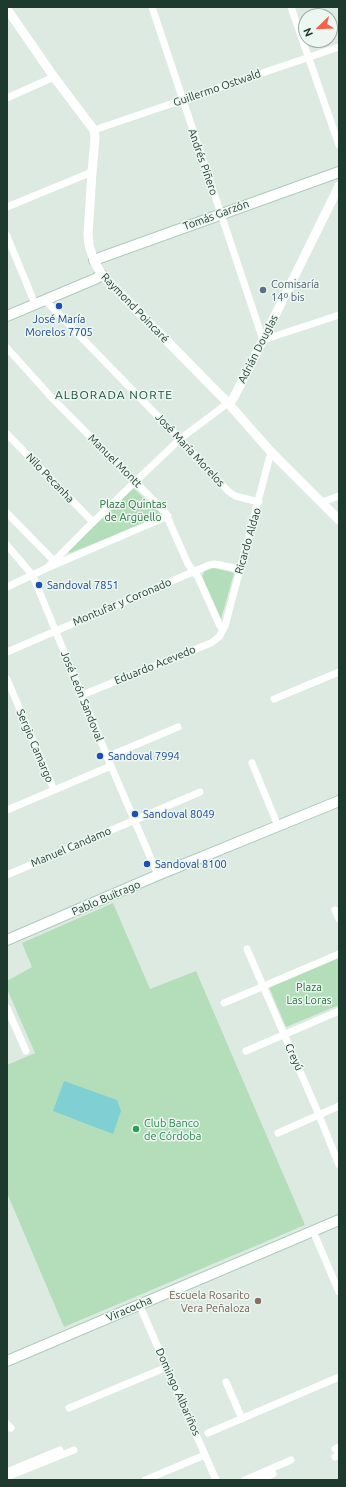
<!DOCTYPE html>
<html>
<head>
<meta charset="utf-8">
<style>
  body { margin:0 }
  #map { position:relative; width:346px; height:1487px; overflow:hidden; background:#ddeae2; font-family:Ubuntu,sans-serif }
  canvas { display:block }
  .frame { position:absolute; inset:0; border:8px solid #1e3a2f; pointer-events:none }
  .north { position:absolute; left:298px; top:8px; width:40px; height:40px; box-sizing:border-box; background:#edf7f1; border:1px solid #9aaba3; border-radius:50%; rotate:247deg; font-size:11px; font-weight:700; line-height:16px; text-align:center; color:#1e3a2f }
  .north::after { content:''; display:block; margin:auto; width:14px; height:18px; background:#fa614a; clip-path:polygon(50% 0,100% 100%,50% 72%,0 100%) }
</style>
</head>
<body>
<div id="map">
<canvas width="346" height="1487"></canvas>
<div class="frame"></div>
<div class="north">N</div>
</div>
<script>
const context = document.querySelector('canvas').getContext('2d');
context.lineJoin = 'round';
function paint(path, color) { context.fillStyle = color; context.fill(path, 'evenodd'); }
function stroke(path, color, width, dash) { context.strokeStyle = color; context.lineWidth = width; context.lineCap = dash ? 'butt' : 'round'; context.setLineDash(dash || []); context.stroke(path); }
function label(font, color, halo, rows, align = 'center') {
  context.font = font + ' Ubuntu,sans-serif'; context.lineWidth = 3; context.setLineDash([]); context.textBaseline = 'middle'; context.strokeStyle = halo; context.fillStyle = color; for (const [text, x, y, turn = 0] of rows) {
    context.save(); context.translate(x, y); context.rotate((+turn || 0) * Math.PI / 180); context.textAlign = isNaN(turn) ? turn : align; if (halo) context.strokeText(text, 0, 0); context.fillText(text, 0, 0); context.restore();
  }
}
paint(new Path2D(`
  M133 488 160 513V517L70 553 68 552Z
  M213 568 234 573 221 619 202 576 205 571Z
  M113 903 150 989 196 971 305 1225 64 1327 7 1193V1065L35 1053 7 989V981L32 967 22 943Z
  M339 957V1005L286 1027 269 987Z`), '#b4ddba');
paint(new Path2D(`
  M64 1081 117 1100 121 1111 113 1134 53 1111Z`), '#80d0d3');
const secondary = new Path2D(`
  M94 260 339 172
  M7 316 95 279 102 275
  M7 940 158 875 339 801
  M7 1361 339 1220`);
stroke(secondary, '#afcabd', 12);
stroke(new Path2D(`
  M152 7 263 340 339 315
  M291 7 339 145
  M7 98 54 77
  M94 130 339 47
  M7 207 92 172
  M7 236 35 304
  M45 300 180 439 228 491 235 496 259 502
  M7 348 52 398 165 512 188 564 198 577 220 626 223 630
  M7 434 93 522
  M322 502 339 496
  M7 513 54 561
  M7 545 33 576 111 766 158 875
  M47 568 93 522 180 439 228 403
  M7 587 47 568 168 516
  M7 652 209 565 215 564 240 569
  M7 679 54 790
  M82 695 211 643 219 637 225 626 271 452
  M274 699 339 672
  M107 757 178 727
  M252 763 278 826
  M7 810 111 766
  M7 875 200 792
  M335 910 339 919
  M247 949 319 1115 339 1165
  M224 1003 339 954
  M7 1008 26 1051
  M246 1051 339 1011
  M278 1133 339 1106
  M313 1231 339 1292
  M139 1304 216 1480
  M226 1382 242 1419
  M69 1408 167 1367
  M7 1424 11 1428
  M208 1433 339 1377
  M335 1449 339 1447
  M335 1457 339 1455
  M7 1472 60 1450
  M7 1477 74 1450
  M145 1480 205 1455
  M245 1480 291 1460
  M258 1480 273 1474`), '#fff', 7);
stroke(new Path2D(`
  M7 9 54 77 94 130 95 138 92 172 88 235 89 245 94 261 102 275 228 403 271 452 339 520
  M228 403 233 399 263 340 339 186`), '#fff', 9);
stroke(secondary, '#fff', 10);
for (const [x, y, r, color] of [
  [263,290,4,"#5c6f8a"],
  [59,306,4,"#1a4fb4"],
  [39,585,4,"#1a4fb4"],
  [100,756,4,"#1a4fb4"],
  [135,814,4,"#1a4fb4"],
  [147,864,4,"#1a4fb4"],
  [136,1129,4,"#2e9e5b"],
  [258,1301,4,"#8d6e63"]
]) { const dot = new Path2D(); dot.arc(x, y, r, 0, 2 * Math.PI); context.fillStyle = color; context.fill(dot); stroke(dot, '#edf7f1', 1.5); }
label('11px', '#1e3a2f', '#edf7f1', [
  ["Guillermo Ostwald",217,88,-19],
  ["Andrés Piñero",203,162,71],
  ["Tomás Garzón",216,215,-20],
  ["Raymond Poincaré",135,308,46],
  ["Adrián Douglas",258,349,-63],
  ["José María Morelos",190,450,47],
  ["Manuel Montt",115,461,45],
  ["Nilo Pecanha",50,478,46],
  ["Ricardo Aldao",248,541,-74],
  ["Montufar y Coronado",122,602,-23],
  ["Eduardo Acevedo",155,665,-22],
  ["José León Sandoval",82,696,68],
  ["Sergio Camargo",35,746,67],
  ["Manuel Candamo",71,847,-23],
  ["Pablo Buitrago",106,898,-23],
  ["Creyú",294,1057,66],
  ["Viracocha",129,1309,-23],
  ["Domingo Albariños",178,1392,66]
]);
label('11px', '#4e5e75', '#edf7f1', [
  ["Comisaría",271,284],
  ["14º bis",271,297]
], 'left');
label('11px', '#164399', '#edf7f1', [
  ["José María",59,319,"center"],
  ["Morelos 7705",59,332,"center"],
  ["Sandoval 7851",47,585],
  ["Sandoval 7994",108,756],
  ["Sandoval 8049",143,814],
  ["Sandoval 8100",155,864]
], 'left');
label('11px', '#26723b', '#edf7f1', [
  ["Plaza Quintas",133,504],
  ["de Argüello",133,517],
  ["Plaza",309,987],
  ["Las Loras",309,1000]
]);
label('11px', '#27864d', '#edf7f1', [
  ["Club Banco",144,1123],
  ["de Córdoba",144,1136]
], 'left');
label('11px', '#785e54', '#edf7f1', [
  ["Escuela Rosarito",250,1295],
  ["Vera Peñaloza",250,1308]
], 'right');
context.letterSpacing = '1px';
label('12px', '#194c3a', '#edf7f1', [
  ["ALBORADA NORTE",114,395]
]);
context.letterSpacing = '0px';
</script>
</body>
</html>
